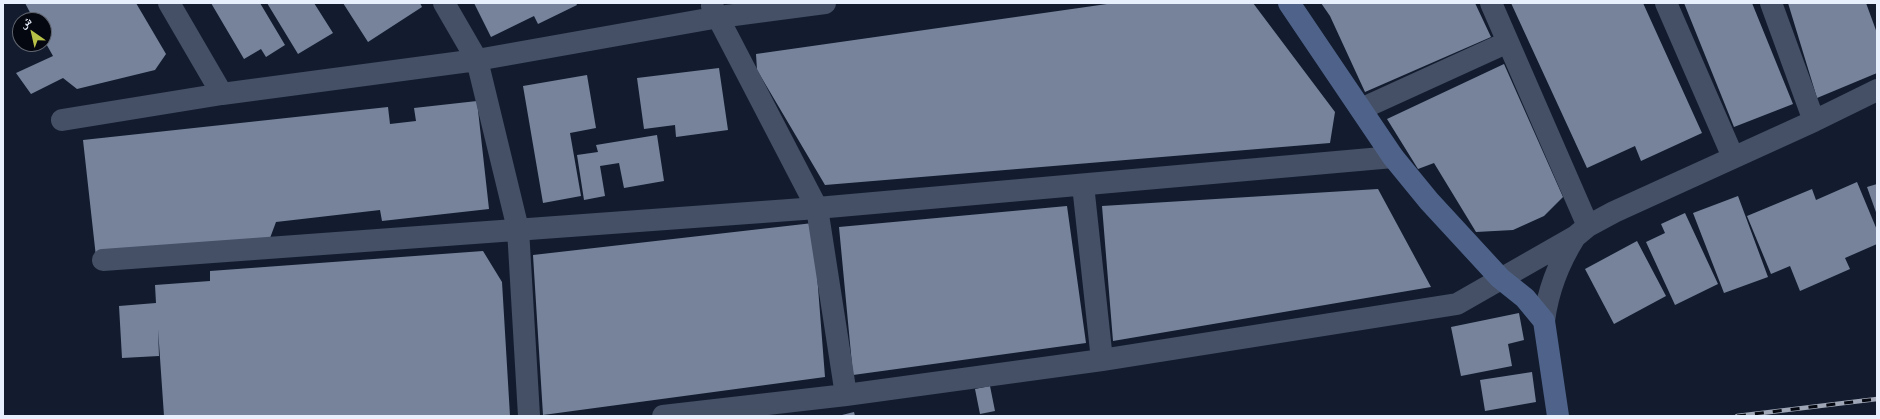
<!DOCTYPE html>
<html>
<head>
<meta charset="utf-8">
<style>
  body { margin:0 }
  #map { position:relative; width:1880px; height:419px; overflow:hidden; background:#131c2f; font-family:Spectral,"Noto Naskh Arabic",serif }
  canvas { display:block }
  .frame { position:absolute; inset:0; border:4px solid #e8effd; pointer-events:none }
  .north { position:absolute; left:12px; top:12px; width:40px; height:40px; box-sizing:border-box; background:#04070f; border:1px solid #5f646e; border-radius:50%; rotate:326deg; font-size:11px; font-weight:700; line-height:16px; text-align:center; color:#e8effd }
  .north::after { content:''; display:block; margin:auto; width:14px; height:18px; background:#b8c147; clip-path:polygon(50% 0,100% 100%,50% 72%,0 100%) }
</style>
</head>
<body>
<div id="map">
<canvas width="1880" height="419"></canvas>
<div class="frame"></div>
<div class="north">ش</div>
</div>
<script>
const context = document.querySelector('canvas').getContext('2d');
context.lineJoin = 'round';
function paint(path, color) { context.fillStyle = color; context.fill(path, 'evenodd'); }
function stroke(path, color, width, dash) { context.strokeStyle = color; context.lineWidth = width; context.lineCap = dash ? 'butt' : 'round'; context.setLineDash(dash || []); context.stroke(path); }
paint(new Path2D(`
  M25 3H136L166 54 155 70 77 89 63 78 31 94 16 73 53 56 44 40V20H34Z
  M211 3H260L285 45 266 57 261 49 244 59Z
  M267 3H314L333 33 298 54Z
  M343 3H420L422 7 368 42Z
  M474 3H576L577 5 538 24 534 16 491 37Z
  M1114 3H1253L1335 112 1330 143 825 185 757 70 756 54Z
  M1321 3H1475L1491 37 1365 92 1330 16Z
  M1511 3H1643L1702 133 1641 161 1635 146 1587 168Z
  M1684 3H1752L1793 104 1734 127Z
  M1788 3H1866L1877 33V73L1817 98Z
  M1504 64 1563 197 1544 216 1513 230 1476 232 1434 163 1418 169 1387 119Z
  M719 68 728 130 676 137 675 125 644 129 637 78Z
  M587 75 596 128 570 133 581 196 543 203 523 86Z
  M477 101 489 209 382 221 380 210 276 222 270 238 96 257 83 140 388 107 390 124 416 121 414 108Z
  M657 135 664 181 624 188 619 163 600 166 605 196 584 200 577 155 598 152 596 145Z
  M1857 182 1877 230V244L1845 258 1850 269 1800 291 1790 266 1771 274 1747 216 1812 189 1816 200Z
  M1877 184V215L1867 187Z
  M1378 189 1431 287 1113 341 1102 206Z
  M1738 196 1768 277 1724 293 1693 213Z
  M1067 206 1086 343 853 375 839 227Z
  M1685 213 1718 284 1675 305 1646 242 1665 233 1661 224Z
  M813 223 825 377 543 415 533 255Z
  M1637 241 1666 296 1614 324 1585 269Z
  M483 251 502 282 510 416H164L158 329 159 356 122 358 119 306 156 303 155 285 210 281V271Z
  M1519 313 1524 340 1508 344 1512 366 1461 376 1451 327Z
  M1532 372 1536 402 1485 411 1480 380Z
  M990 386 995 411 980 414 975 389Z
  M854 412 855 416H842V415Z`), '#76839b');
stroke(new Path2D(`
  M169 3 222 94
  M444 3 477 60 518 229 529 416
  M1491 3 1588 226
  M1666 3 1733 157
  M1771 3 1814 121
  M712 6 817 208 846 395
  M1361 109 1508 42
  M62 120 222 94 477 60 719 17 825 3
  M1083 185 1102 360
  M103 260 817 208 1393 157
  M1544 321C1548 290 1558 264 1575 237
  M663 416 846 395 1102 360 1457 304 1576 236 1588 226 1614 212 1814 121 1877 90`), '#455066', 22);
stroke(new Path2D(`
  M1289 3 1393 157 1429 201 1500 278 1525 298 1544 321 1558 416`), '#4f638a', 22);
const rail = new Path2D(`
  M1737 416 1877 399`);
stroke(rail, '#9fa7b6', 4.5);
stroke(rail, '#04070f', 3, [9]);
</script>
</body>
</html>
